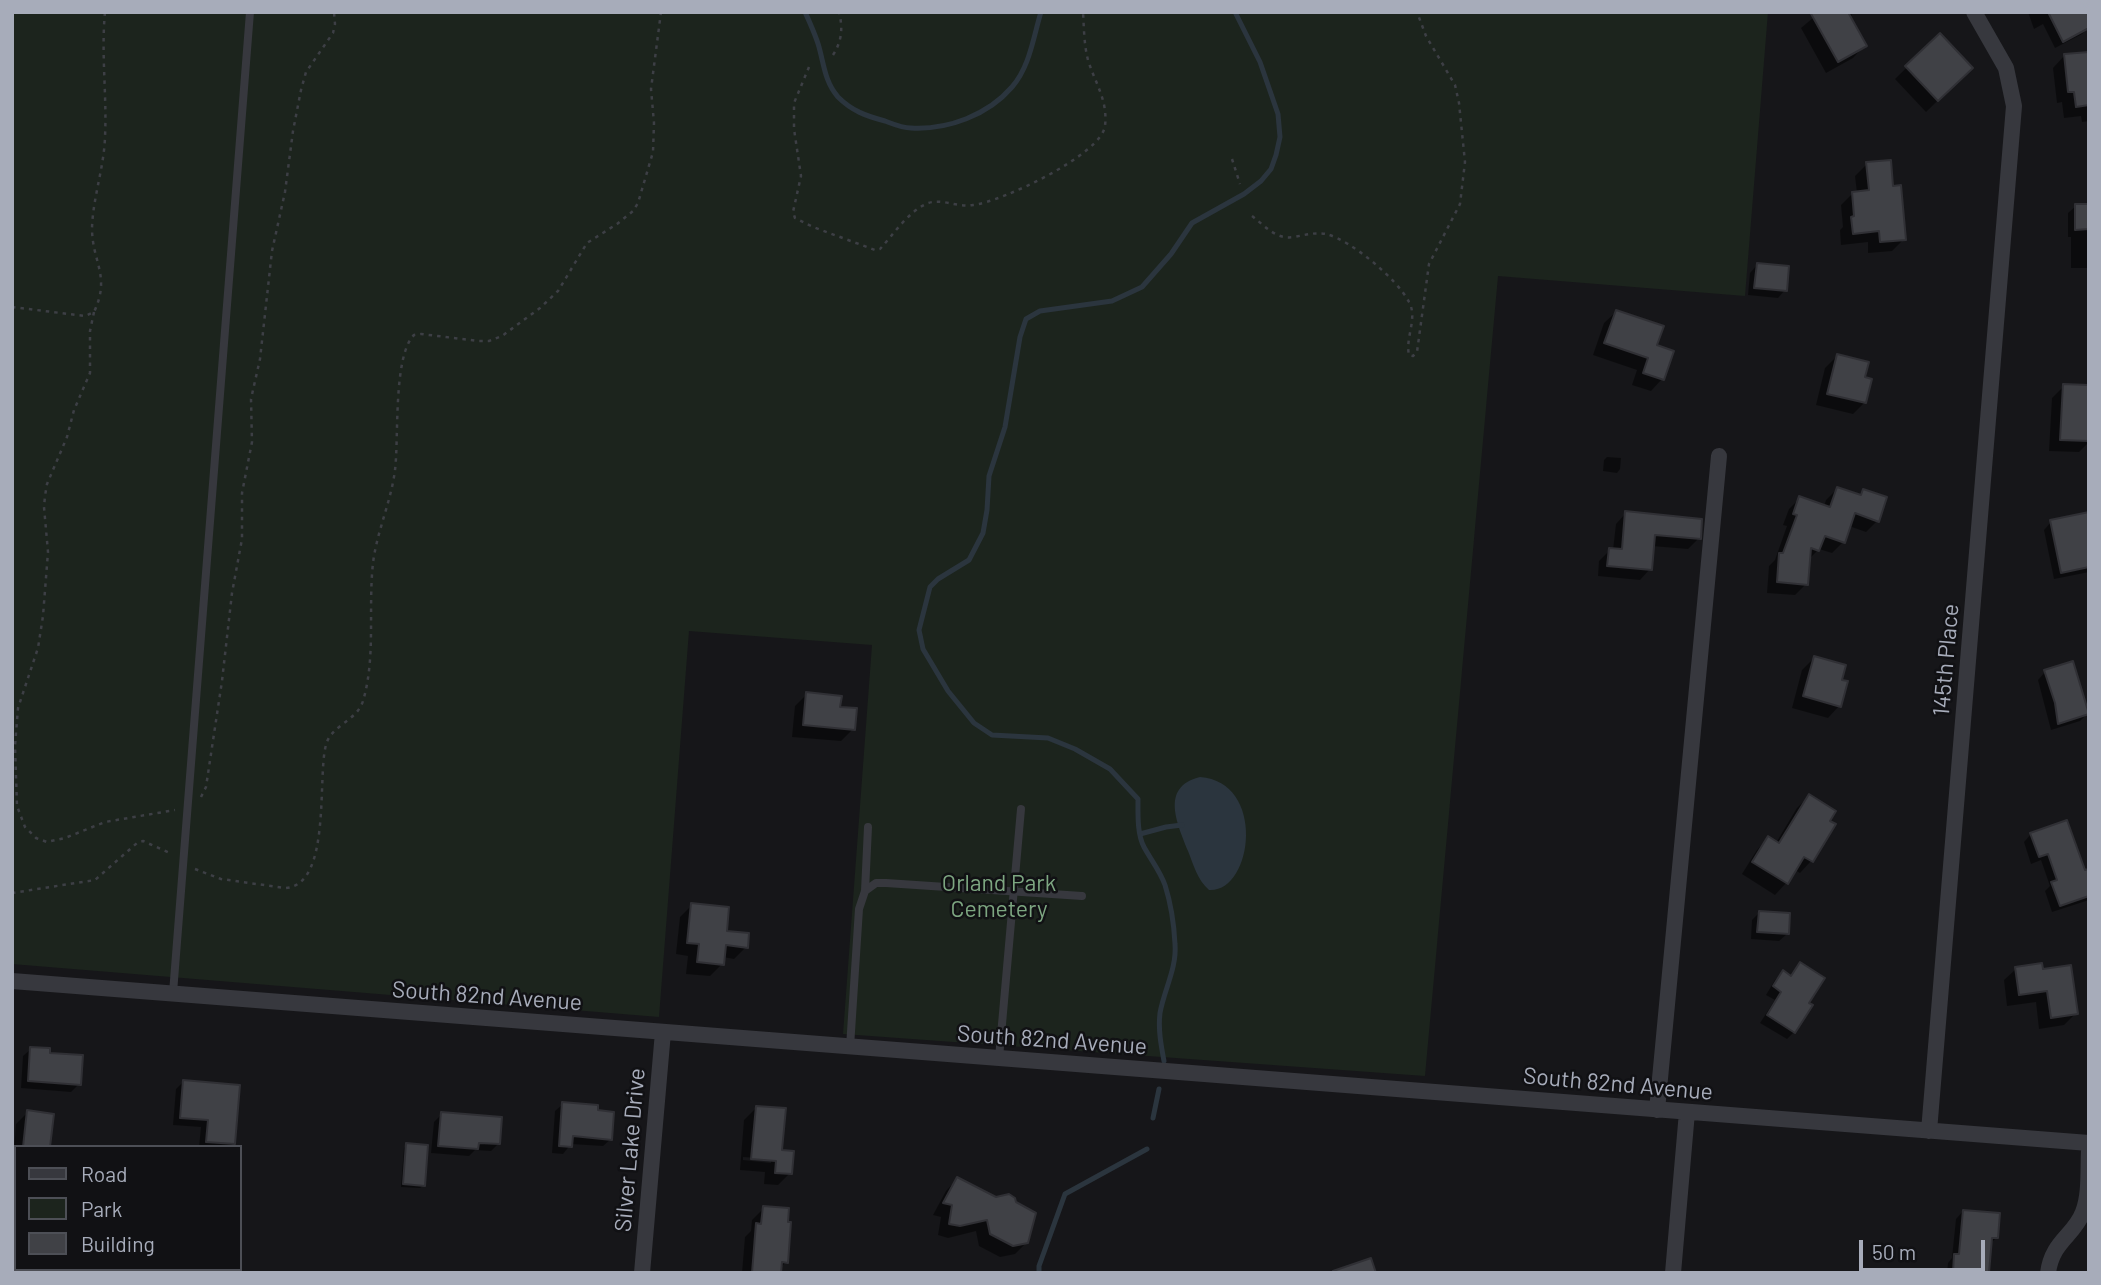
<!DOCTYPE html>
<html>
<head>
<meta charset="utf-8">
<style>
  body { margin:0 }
  #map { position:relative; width:2101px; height:1285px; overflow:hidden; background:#161619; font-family:Barlow,sans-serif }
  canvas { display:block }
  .frame { position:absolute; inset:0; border:14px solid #a7acba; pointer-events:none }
  .legend { position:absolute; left:14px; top:1145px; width:228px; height:126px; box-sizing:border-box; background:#111114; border:2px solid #4d4f56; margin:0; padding:9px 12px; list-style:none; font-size:21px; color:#a7acba }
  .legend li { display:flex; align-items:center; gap:14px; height:35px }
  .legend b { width:35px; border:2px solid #4d4f56 }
  .scale { position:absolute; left:1859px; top:1240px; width:126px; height:32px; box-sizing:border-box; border:4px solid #a7acba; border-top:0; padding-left:9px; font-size:21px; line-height:24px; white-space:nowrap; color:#a7acba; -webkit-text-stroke:5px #111114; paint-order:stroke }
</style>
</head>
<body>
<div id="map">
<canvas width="2101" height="1285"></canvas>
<div class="frame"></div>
<ul class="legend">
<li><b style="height:9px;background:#37383e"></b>Road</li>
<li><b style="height:19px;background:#1c241d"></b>Park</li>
<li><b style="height:19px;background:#404146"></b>Building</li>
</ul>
<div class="scale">50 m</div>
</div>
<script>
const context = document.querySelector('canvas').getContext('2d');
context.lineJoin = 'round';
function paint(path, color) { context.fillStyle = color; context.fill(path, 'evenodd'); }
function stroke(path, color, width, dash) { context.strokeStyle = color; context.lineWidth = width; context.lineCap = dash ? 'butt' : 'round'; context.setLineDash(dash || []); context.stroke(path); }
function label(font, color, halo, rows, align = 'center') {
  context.font = font + ' Barlow,sans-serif'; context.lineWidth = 5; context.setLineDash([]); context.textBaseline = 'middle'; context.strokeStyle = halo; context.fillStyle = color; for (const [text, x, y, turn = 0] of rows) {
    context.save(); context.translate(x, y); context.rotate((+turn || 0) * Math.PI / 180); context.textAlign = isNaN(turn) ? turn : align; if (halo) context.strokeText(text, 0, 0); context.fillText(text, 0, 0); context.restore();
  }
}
paint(new Path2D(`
  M12 12H1768L1745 296 1498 276 1425 1076 843 1034 872 645 689 631 659 1017 12 964Z`), '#1c241d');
paint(new Path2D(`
  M1200 777C1267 782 1253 893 1209 890 1197 879 1194 866 1188 851 1178 825 1159 787 1200 777Z`), '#2b353e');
paint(new Path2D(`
  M1820 12H1850L1852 15 1849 18 1864 46 1853 58 1826 73 1801 28Z
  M2028 12H2087L2089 27 2082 34 2055 48 2043 24 2034 29Z
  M1940 35 1971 68 1926 112 1895 79Z
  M2089 53V121L2082 122 2081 116 2064 118 2062 102 2057 103 2053 68 2064 56Z
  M1867 164 1891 188 1904 239 1892 251 1868 253V242L1841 245 1840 230 1843 227 1841 205 1853 193H1857L1855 176Z
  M2076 206H2089V268H2071V237H2068V213Z
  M1757 265 1785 290 1778 298 1748 295 1750 273Z
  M1616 312 1655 346 1662 379 1651 391 1632 385 1637 370 1593 355 1604 323Z
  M1837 356 1863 378 1865 402 1853 414 1816 405 1825 368Z
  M2064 386 2089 387V442L2079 452 2049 451 2052 398Z
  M1607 457 1621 458 1620 469 1617 473 1603 471 1604 460Z
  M1837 489 1858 496 1864 491 1877 521 1866 532 1849 526 1843 542 1832 553 1819 549 1808 560 1806 584 1795 595 1767 593 1769 566 1775 560 1787 526 1783 525 1789 509 1800 498 1824 507 1826 500Z
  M1626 513 1699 538 1688 549 1652 546 1650 569 1640 580 1598 576 1599 561 1610 550H1613L1616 524Z
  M2089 514V572L2054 579 2044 530 2051 522Z
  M1814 658 1839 681V706L1828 718 1792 708 1802 670Z
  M2045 672 2088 713 2080 721 2051 730 2038 680Z
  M807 694 839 709 853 729 841 741 792 737 795 706Z
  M1809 796 1811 861 1800 873 1795 870 1786 883 1775 895 1742 874 1757 850 1768 838 1776 843 1797 808Z
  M2031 834 2084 873 2089 871V900L2052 912 2045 891 2050 886 2041 860 2031 864 2024 842Z
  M692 905 746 947 734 959 723 957 722 964 710 976 686 974 688 956 676 954 680 917Z
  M1760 912 1787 934 1779 941 1751 939 1752 920Z
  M1800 964 1806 1003 1794 1032 1787 1039 1760 1023 1775 1000 1766 995 1775 980 1783 973 1789 977Z
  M2016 969 2042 971 2076 1013 2064 1025 2039 1029 2036 1002 2007 1006 2004 980Z
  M31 1049 48 1055 79 1084 71 1092 21 1088 23 1056Z
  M183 1082 233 1143 230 1147H199L201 1127 173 1125 176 1089Z
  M563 1104 611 1139 603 1146 571 1144 563 1154 552 1153 555 1111Z
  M756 1108 790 1173 778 1185 764 1184 765 1172 740 1170 744 1120ZM743 1157 771 1159V1163L743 1160Z
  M28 1112 48 1147H16V1178H12L16 1124Z
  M442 1114 498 1144 491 1151 475 1150 469 1156 431 1153 434 1122Z
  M407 1145 424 1185 420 1188 401 1187 404 1148Z
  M957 1179 1027 1242 1015 1254 1000 1257 979 1246 976 1231 948 1238 938 1235 941 1217 933 1215 946 1191Z
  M764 1208 786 1262 780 1268V1273H742L745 1237 751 1231 752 1220Z
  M16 1209V1264H12V1216Z
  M1963 1211 1996 1238 1990 1244 1988 1273H1947L1948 1263 1952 1258 1956 1219Z
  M192 1269H203L209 1273H189Z`), '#0007');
stroke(new Path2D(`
  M805 12C810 23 816 36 819 47 824 65 825 82 838 97 852 111 866 116 885 121 893 124 902 128 911 128 948 130 988 115 1012 87 1030 66 1033 38 1041 12
  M1140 834 1166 827 1182 825
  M1164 1061C1161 1045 1158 1029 1160 1013 1164 990 1177 968 1175 944 1174 924 1171 904 1165 885 1160 871 1151 860 1144 847 1137 834 1138 814 1138 799L1110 769 1075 749 1048 738 992 735 974 723 948 691 923 649 919 630 930 587 938 579 969 560 983 533 987 510 989 476 1005 427 1020 337 1026 319 1040 311 1112 301 1142 287 1171 254 1192 223 1244 194 1261 181 1271 169 1276 155 1280 137 1278 114 1260 62 1235 12
  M1153 1118 1159 1089
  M1039 1273V1266L1065 1194 1147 1149`), '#2b353e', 5);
const building = new Path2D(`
  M1810 12H1848L1867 46 1838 62Z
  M2048 12H2089V28L2063 42Z
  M1940 33 1973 68 1938 101 1905 66Z
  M2089 52V105L2076 107 2074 92H2068L2064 54Z
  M1891 160 1893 186 1901 185 1906 240 1880 242 1879 231 1853 234 1851 217 1854 216 1852 192 1869 190 1866 162Z
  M2075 204H2089V229L2075 230Z
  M1757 263 1789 266 1787 291 1754 288Z
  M1616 310 1664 326 1657 345 1674 351 1664 380 1643 373 1648 358 1604 343Z
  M1837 354 1869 362 1865 377 1872 379 1866 403 1827 394Z
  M2063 384 2089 385V441L2060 440Z
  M1837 487 1861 495 1863 489 1887 497 1879 522 1855 513 1845 543 1825 536 1819 551 1811 548 1808 585 1777 582 1779 553H1783L1797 515 1793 514 1799 496 1830 507Z
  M1625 511 1702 519 1701 539 1655 535 1652 570 1607 566 1609 548 1622 549Z
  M2089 512V567L2061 573 2050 520Z
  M1814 656 1846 665 1842 680 1848 681 1841 707 1803 696Z
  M2073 661 2089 714 2058 724 2055 703 2044 670Z
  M806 692 842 696 840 707 857 708 855 730 803 725Z
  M1809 794 1836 811 1830 821 1836 824 1813 862 1804 857 1788 884 1752 862 1768 836 1779 843Z
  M2067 820 2085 870 2089 869V896L2060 906 2051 882 2057 880 2048 854 2039 857 2030 833Z
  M691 903 729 907 727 931 749 933 748 948 726 945 724 965 697 962 699 944 687 943Z
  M1759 911 1790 913 1789 934 1757 932Z
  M1800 962 1825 978 1809 1003 1813 1005 1795 1033 1767 1015 1781 992 1773 986 1783 970 1791 976Z
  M2042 963 2043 969 2071 965 2078 1014 2051 1018 2047 991 2019 995 2015 967Z
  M30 1047 50 1048V1053L83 1055 81 1085 28 1081Z
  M183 1080 240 1085 235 1144 206 1142 208 1120 180 1118Z
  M562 1102 598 1105V1110L614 1112 612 1140 573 1136 572 1147 559 1146Z
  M756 1106 786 1108 782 1150 794 1151 792 1174 775 1173 776 1161 751 1159Z
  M27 1110 54 1114 50 1147H23Z
  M441 1112 502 1117 500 1144 479 1143 478 1149 438 1146Z
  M406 1143 428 1145 425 1186 403 1184Z
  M957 1177 996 1197 1009 1194 1015 1198 1016 1202 1036 1213 1028 1243 1013 1246 990 1234 987 1220 960 1226 949 1224 952 1205 943 1203Z
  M763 1206 789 1208 788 1222H791L788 1263 782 1262 781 1273H752L756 1223 761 1224Z
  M1963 1210 2000 1213 1998 1238H1992L1989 1273H1953L1954 1254H1959Z
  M1371 1258 1376 1273H1334L1333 1271Z`);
paint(building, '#404146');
stroke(building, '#303035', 2);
stroke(new Path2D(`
  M833 55C842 41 843 28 839 12
  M809 67 794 103V129L801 176 793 212 795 218 813 227 875 250 880 249C893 235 908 212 926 204 941 197 956 208 973 205 1001 202 1101 155 1105 126 1108 100 1095 83 1088 60 1084 45 1084 28 1083 12
  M1232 159 1240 184
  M1252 216C1265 226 1276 240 1294 237 1305 235 1315 232 1326 234 1351 240 1397 279 1409 302 1418 318 1405 338 1409 355L1413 356 1417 352 1429 264 1460 204 1465 162 1459 103 1455 85 1426 36 1417 12
  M12 307 85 316 94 312C111 276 92 262 92 228 93 197 104 168 105 137 107 95 101 54 105 12
  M94 312 90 331V373L74 410 67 437 47 484 45 496 44 507 48 552 43 616 38 648 18 708 15 746 17 806 25 827 36 838 47 842 65 838 105 822 175 810
  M201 797 206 787 222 681 232 593 242 539V493L252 442 251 399 260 359 272 251 285 192 293 131 301 90 306 72 333 33 335 24 334 12
  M195 869 221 879 285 888C332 886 317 776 326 745 331 725 357 721 363 701 376 657 368 609 373 563 377 531 391 502 395 470 399 438 393 356 414 335L421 334 479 341H489L502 336 540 308 558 291 587 243 617 224 633 211 638 203 653 152 654 123 651 89 661 12
  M12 893 95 880 137 843 143 841 172 854`), '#3d3f45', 2.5, [3.5, 5]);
stroke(new Path2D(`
  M865 891 876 883H886L1082 896
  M173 993 250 12
  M850 1047 859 909 865 891 868 827
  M999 1058 1021 809`), '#37383e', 8);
stroke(new Path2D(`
  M12 981 2089 1143
  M1657 1110 1719 456
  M1929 1131 2014 106 2006 68 1974 12
  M642 1273 663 1032
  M1673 1273 1687 1112
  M2048 1273C2052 1241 2074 1236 2083 1212 2090 1194 2088 1170 2089 1151`), '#37383e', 16);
label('23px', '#a7acba', '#111114', [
  ["145th Place",1946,660,-85],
  ["South 82nd Avenue",487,996,4],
  ["South 82nd Avenue",1052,1040,4],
  ["South 82nd Avenue",1618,1084,5],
  ["Silver Lake Drive",630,1150,-85]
]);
label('23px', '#7da681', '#111114', [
  ["Orland Park",999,883],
  ["Cemetery",999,909]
]);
</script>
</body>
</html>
